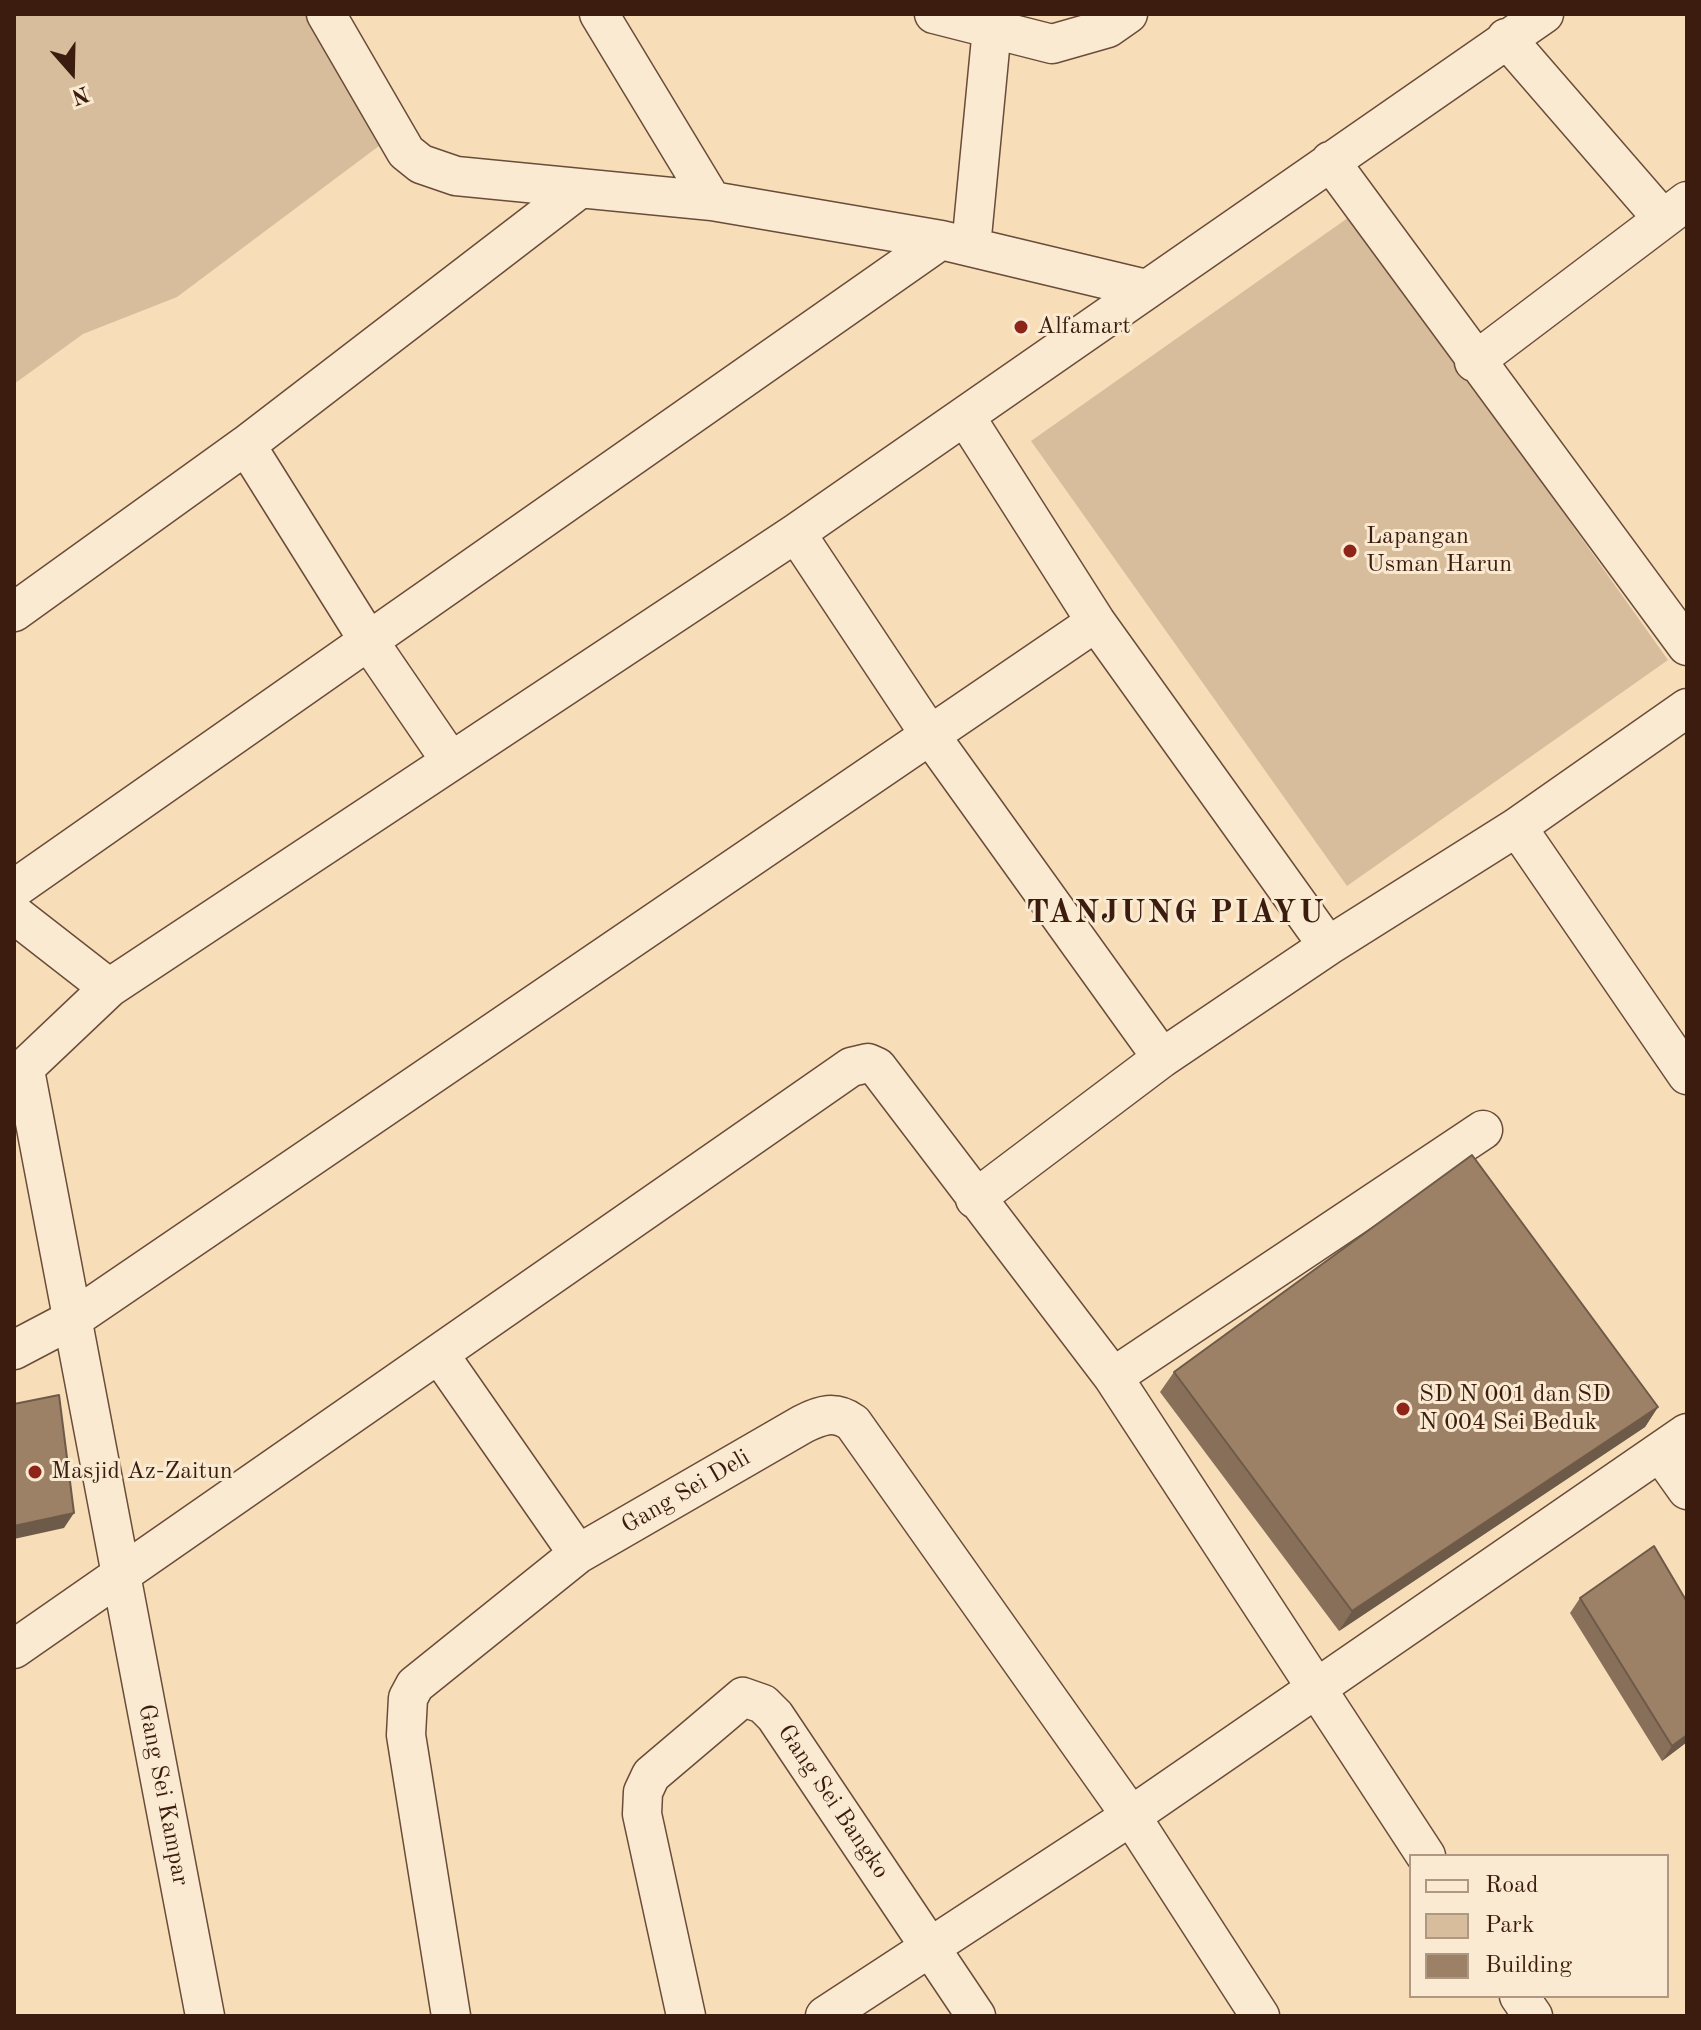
<!DOCTYPE html>
<html>
<head>
<meta charset="utf-8">
<style>
  body { margin:0 }
  #map { position:relative; width:1701px; height:2030px; overflow:hidden; background:#f7deb9; font-family:"Old Standard TT",serif }
  canvas { display:block }
  .frame { position:absolute; inset:0; border:16px solid #3b1c0e; pointer-events:none }
  .legend { position:absolute; left:1409px; top:1854px; width:260px; height:144px; box-sizing:border-box; background:#faead2; border:2px solid #ae9884; margin:0; padding:10px 14px; list-style:none; font-size:24px; color:#3b1c0e }
  .legend li { display:flex; align-items:center; gap:16px; height:40px }
  .legend b { width:40px; border:2px solid #ae9884 }
  .north { position:absolute; left:32px; top:32px; width:80px; height:80px; -webkit-text-stroke:6px #faead2; paint-order:stroke; rotate:160deg; font-size:22px; font-weight:700; line-height:32px; text-align:center; color:#3b1c0e }
  .north::after { content:''; display:block; margin:auto; width:28px; height:36px; background:#3b1c0e; clip-path:polygon(50% 0,100% 100%,50% 72%,0 100%) }
</style>
</head>
<body>
<div id="map">
<canvas width="1701" height="2030"></canvas>
<div class="frame"></div>
<ul class="legend">
<li><b style="height:10px;background:#faead2"></b>Road</li>
<li><b style="height:22px;background:#d7bd9c"></b>Park</li>
<li><b style="height:22px;background:#9d8167"></b>Building</li>
</ul>
<div class="north">N</div>
</div>
<script>
const context = document.querySelector('canvas').getContext('2d');
context.lineJoin = 'round';
function paint(path, color) { context.fillStyle = color; context.fill(path, 'evenodd'); }
function stroke(path, color, width, dash) { context.strokeStyle = color; context.lineWidth = width; context.lineCap = dash ? 'butt' : 'round'; context.setLineDash(dash || []); context.stroke(path); }
function label(font, color, halo, rows, align = 'center') {
  context.font = font + ' "Old Standard TT",serif'; context.lineWidth = 6; context.setLineDash([]); context.textBaseline = 'middle'; context.strokeStyle = halo; context.fillStyle = color; for (const [text, x, y, turn = 0] of rows) {
    context.save(); context.translate(x, y); context.rotate((+turn || 0) * Math.PI / 180); context.textAlign = isNaN(turn) ? turn : align; if (halo) context.strokeText(text, 0, 0); context.fillText(text, 0, 0); context.restore();
  }
}
paint(new Path2D(`
  M14 14H308L379 146 177 297 83 334 14 384Z
  M1352 215 1668 660 1347 886 1031 441Z`), '#d7bd9c');
const street = new Path2D(`
  M326 14 406 152 421 164 456 176 712 201 941 240 1146 289
  M599 14 712 201
  M934 14 1052 44 1108 28 1128 14
  M1506 38 1663 219
  M1330 161 1687 646
  M971 247 992 28
  M1474 362 1687 201
  M965 416 1096 622 1328 946
  M246 445 370 643 450 760
  M796 533 930 735 1162 1058
  M14 612 246 445 578 190
  M1517 827 1687 1075
  M14 889 941 240
  M14 914 109 988
  M25 1070 205 2016
  M14 1078 109 988 796 533 1544 14
  M975 1199 1162 1058 1328 946 1517 827 1687 708
  M14 1350 73 1319 1096 622
  M439 1354 578 1554
  M1113 1377 1483 1130
  M1660 1452 1687 1490
  M14 1649 851 1067 868 1063 877 1067 1113 1377 1426 1856
  M1519 1996 1533 2016
  M451 2016 406 1735 408 1698 415 1685 578 1554 803 1424C821 1415 835 1410 853 1423L1131 1816 1260 2016
  M686 2016 642 1814 643 1792 651 1775 743 1697 763 1704 775 1716 976 2016
  M825 2016 1131 1816 1687 1433`);
stroke(street, '#6a4c39', 41);
stroke(street, '#faead2', 38);
paint(new Path2D(`
  M1174 1372 1658 1407 1645 1427 1339 1631 1160 1392Z
  M1580 1598 1687 1602V1742L1662 1761 1570 1613Z`), '#876f59');
paint(new Path2D(`
  M1658 1407 1645 1427 1339 1631 1352 1611Z
  M74 1513 64 1528 14 1539V1526Z
  M1687 1735V1742L1662 1761 1672 1746Z`), '#6e5a48');
const building = new Path2D(`
  M1472 1155 1658 1407 1352 1611 1174 1372Z
  M59 1395 74 1513 14 1526V1404Z
  M1654 1546 1687 1602V1735L1672 1746 1580 1598Z`);
paint(building, '#9d8167');
stroke(building, '#6e5a48', 2);
for (const [x, y, r, color] of [
  [1021,327,8,"#8f2418"],
  [1350,551,8,"#8f2418"],
  [1403,1409,8,"#8f2418"],
  [35,1472,8,"#8f2418"]
]) { const dot = new Path2D(); dot.arc(x, y, r, 0, 2 * Math.PI); context.fillStyle = color; context.fill(dot); stroke(dot, '#faead2', 3); }
label('24px', '#3b1c0e', '#faead2', [
  ["Alfamart",1037,327],
  ["Lapangan",1366,537],
  ["Usman Harun",1366,565],
  ["SD N 001 dan SD",1419,1395],
  ["N 004 Sei Beduk",1419,1423],
  ["Masjid Az-Zaitun",51,1472]
], 'left');
label('24px', '#3b1c0e', '#faead2', [
  ["Gang Sei Deli",686,1492,-30],
  ["Gang Sei Kampar",163,1795,79],
  ["Gang Sei Bangko",833,1802,56]
]);
context.letterSpacing = '2px';
label('bold 32px', '#3b1c0e', '#faead2', [
  ["TANJUNG PIAYU",1176,914]
]);
context.letterSpacing = '0px';
</script>
</body>
</html>
